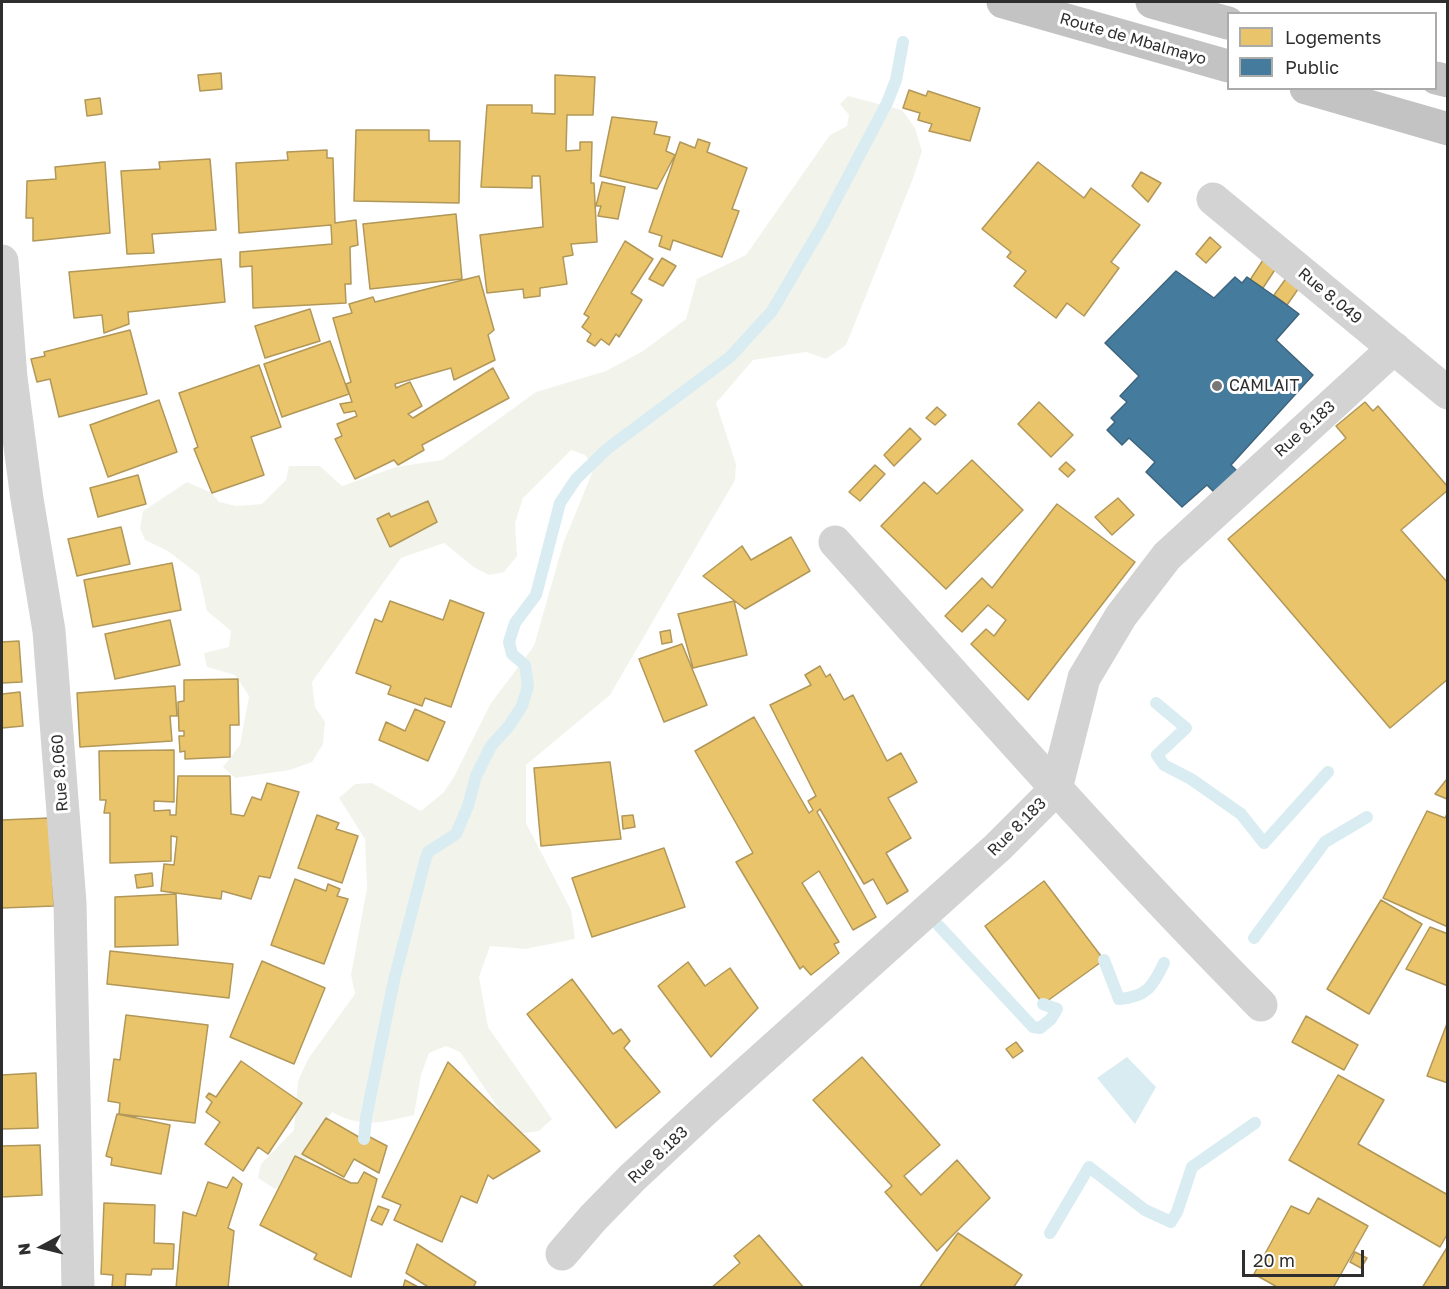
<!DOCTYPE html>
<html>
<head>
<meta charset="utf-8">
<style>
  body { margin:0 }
  #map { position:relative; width:1449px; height:1289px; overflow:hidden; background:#fff; font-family:"Golos Text",sans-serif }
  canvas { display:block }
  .frame { position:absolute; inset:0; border:3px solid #2e2e2e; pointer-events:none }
  .legend { position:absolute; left:1227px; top:12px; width:210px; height:78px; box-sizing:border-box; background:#fff; border:2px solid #ababab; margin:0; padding:8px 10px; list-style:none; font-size:18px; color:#2e2e2e }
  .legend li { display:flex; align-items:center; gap:12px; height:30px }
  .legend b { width:30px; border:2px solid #ababab }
  .north { position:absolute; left:12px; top:1217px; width:60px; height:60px; -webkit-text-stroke:4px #fff; paint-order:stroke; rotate:263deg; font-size:16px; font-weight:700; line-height:24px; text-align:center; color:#2e2e2e }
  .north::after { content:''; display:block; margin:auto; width:21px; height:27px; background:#2e2e2e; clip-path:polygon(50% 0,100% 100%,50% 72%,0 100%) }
  .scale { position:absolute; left:1242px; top:1250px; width:122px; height:27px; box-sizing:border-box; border:3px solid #2e2e2e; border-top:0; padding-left:8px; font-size:18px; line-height:21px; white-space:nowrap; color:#2e2e2e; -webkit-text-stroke:4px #fff; paint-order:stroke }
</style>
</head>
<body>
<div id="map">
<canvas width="1449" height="1289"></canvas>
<div class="frame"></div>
<ul class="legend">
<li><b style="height:16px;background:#e9c46a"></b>Logements</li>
<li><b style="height:16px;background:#457b9d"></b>Public</li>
</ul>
<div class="north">N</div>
<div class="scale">20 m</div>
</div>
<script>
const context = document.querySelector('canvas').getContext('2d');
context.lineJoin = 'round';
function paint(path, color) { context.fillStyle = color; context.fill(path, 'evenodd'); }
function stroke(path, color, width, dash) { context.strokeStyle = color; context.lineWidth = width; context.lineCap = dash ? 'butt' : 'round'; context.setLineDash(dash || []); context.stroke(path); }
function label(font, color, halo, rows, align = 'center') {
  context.font = font + ' "Golos Text",sans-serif'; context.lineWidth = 6; context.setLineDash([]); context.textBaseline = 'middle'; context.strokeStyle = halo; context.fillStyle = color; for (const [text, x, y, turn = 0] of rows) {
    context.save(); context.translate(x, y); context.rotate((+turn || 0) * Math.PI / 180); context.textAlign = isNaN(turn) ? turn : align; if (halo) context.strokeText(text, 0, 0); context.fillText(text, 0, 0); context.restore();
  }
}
paint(new Path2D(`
  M848 96 902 110 915 128 922 151 912 181 846 345 826 359 806 352 753 360 716 403 736 464 735 480 610 695 526 765V823L571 910 575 939 525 949 490 946 479 977 488 1027 552 1119 539 1131 516 1134 460 1052 446 1046 429 1053 421 1075 414 1115C383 1122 362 1129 332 1112L324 1123 317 1147 288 1183 275 1189 258 1178 261 1164 294 1130 298 1081 308 1059 355 994 351 975 367 888 365 839 339 798 355 784 372 783 421 811 444 792 455 775 491 703 534 646 563 544 594 468 585 455 571 450 523 498 515 523 517 556 504 572 489 575 475 568 444 543 401 558 312 682 315 707 325 722 323 744 312 762 290 770 235 778 223 767 240 745 249 696 235 675 207 667 204 653 229 647 231 631 207 611 199 575 168 551 145 540 140 528 143 511 187 482 212 493 219 502 236 506 262 504 286 480 289 466H320L342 486 396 467 442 460 536 392 606 371 643 351 686 319 697 279 746 255 830 135 847 126 849 115 840 104Z`), '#f2f4ec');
paint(new Path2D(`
  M1127 1057 1156 1087 1135 1124 1097 1078Z`), '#d8ecf1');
const homes = new Path2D(`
  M221 73 222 89 200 91 198 75Z
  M555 75 595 77 593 115H567L566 151 580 150V142H592L591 183H594L597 242 571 244 573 255 563 257 567 284 540 288V296L524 298 523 289 487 293 480 235 543 227 540 176H532V188L481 187 487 105H532V113L555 114Z
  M909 90 926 96 928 91 980 108 970 141 929 131 932 124 918 120 920 113 903 108Z
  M100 98 102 114 87 116 85 100Z
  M612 117 657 122 654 134 670 137 666 151 675 155 657 189 600 176Z
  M356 130H429V141H460L459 203 354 201Z
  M698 139 710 143 707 152 747 168 732 209 739 211 722 257 673 240 670 250 659 246 662 236 649 232 680 142 695 148Z
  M327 150V158H333L335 223 356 220 358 245 350 247 351 284H345L346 303 253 308 252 266 240 267V252L332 244 331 225 239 233 236 163 288 160 287 152Z
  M210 159 216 230 152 234 154 253 127 254 121 171 160 169 159 162Z
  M105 162 110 233 33 241V218H26L27 181 56 179 55 167Z
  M1038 162 1084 198 1091 188 1140 225 1111 262 1119 268 1084 316 1067 303 1056 318 1014 286 1026 271 1007 257 1011 252 982 229Z
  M1141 172 1161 183 1148 202 1132 186Z
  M602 182 625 187 618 219 598 216 601 206H596Z
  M456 214 462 279 370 289 363 224Z
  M1210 237 1221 247 1206 263 1196 254Z
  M625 241 653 259 631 293 642 300 619 337 616 334 609 345 601 339 595 346 587 341 591 334 582 327 589 317 584 314Z
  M1265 257 1278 265 1263 288 1250 280Z
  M662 258 676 266 663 286 649 279Z
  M221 259 225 302 128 312 129 324 104 333 102 315 74 318 69 272Z
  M1290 273 1303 282 1287 305 1274 295Z
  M479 276 494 330 488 335 495 360 454 380 451 368 395 384 396 388 410 382 422 406 408 414 413 418 493 368 509 398 422 445 424 450 398 465 394 460 355 479 335 439 342 436 337 424 357 416 355 411 344 413 340 404 352 402 346 384 351 382 333 318 352 313 349 304 373 297 375 302Z
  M310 309 320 341 265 358 255 326Z
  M130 330 147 394 59 417 50 379 37 382 31 359 45 356 44 352Z
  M330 341 349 394 282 417 264 364Z
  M259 365 281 427 251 437 264 475 212 493 194 449 198 447 179 393Z
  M159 400 177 452 108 477 90 425Z
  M1039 402 1073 435 1051 457 1018 424Z
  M1365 402 1373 411 1378 406 1448 487V490L1401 530 1448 583V679L1390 728 1228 539 1346 438 1336 426Z
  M937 407 946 415 935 425 926 418Z
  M910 428 921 439 894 466 884 455Z
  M972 460 1023 510 946 589 881 526 924 482 937 494Z
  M1066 462 1075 470 1068 477 1059 469Z
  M875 465 885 474 860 501 849 492Z
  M138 475 146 504 98 517 90 488Z
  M1118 498 1134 515 1112 535 1095 517Z
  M428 501 437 522 390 547 377 519 389 513 391 517Z
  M1057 504 1135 562 1028 700 971 644 986 629 994 636 1006 620 988 605 962 632 945 616 982 578 992 588Z
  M121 527 130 564 77 576 68 539Z
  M791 537 810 571 745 609 703 576 742 546 751 560Z
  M172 563 181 610 93 627 84 580Z
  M450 600 484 613 451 707 425 698 422 706 388 694 391 686 356 673 375 619 382 622 390 601 443 620Z
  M734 601 747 655 693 668 678 614Z
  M170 620 180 665 115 679 105 634Z
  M670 630 672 642 662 644 660 632Z
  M19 641 22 682 2 683V642Z
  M682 644 707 705 664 722 639 659Z
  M820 666 826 677 830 674 844 700 853 695 887 761 901 753 917 782 888 798 911 838 886 853 908 891 887 904 873 879 864 884 820 809 817 812 876 917 853 930 819 871 802 883 839 942 834 944 839 953 811 975 803 966 800 969 736 862 753 853 695 751 754 717 809 813 813 810 808 801 816 796 770 705 811 685 805 675Z
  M238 679 239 725H230V757L185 759V751L180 752 179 736H184V731H179L178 702 184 701V680Z
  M175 686 177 716H170L172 741 80 747 77 693Z
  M20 692 23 726 2 728V694Z
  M415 709 445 722 428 761 379 740 386 722 405 731Z
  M174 750V802L154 801V811L170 810V815H176L178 776H230L231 814 244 816 252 797 261 800 267 783 299 792 270 878 259 876 251 899 222 891 221 899 161 891 164 864 174 865 177 837 171 836V861L110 863V813H104L106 800H100L99 751Z
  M610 762 621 839 541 846 534 768Z
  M1447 779 1448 798 1447 799 1435 794Z
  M1427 811 1445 818 1448 812V927L1383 898Z
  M317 815 339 823 336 829 358 836 342 883 298 868Z
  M633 815 635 827 623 829 622 816Z
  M49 818 54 906 2 908V820Z
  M664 848 685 907 592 937 572 878Z
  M152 873 153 886 137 888 135 875Z
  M295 879 326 891 328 884 340 889 337 896 348 899 324 964 271 945Z
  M1044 881 1104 960 1043 1004 985 926Z
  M176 894 178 945 115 947V897Z
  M1381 900 1422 924 1369 1014 1327 989Z
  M1430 927 1448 934V986L1406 969Z
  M110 951 233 964 229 998 107 984Z
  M262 961 325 988 294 1064 230 1037Z
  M688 962 705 986 730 968 758 1008 711 1057 658 986Z
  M572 979 613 1034 621 1029 630 1041 624 1048 660 1092 616 1128 527 1014Z
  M126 1015 208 1025 195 1123 119 1114 120 1103 108 1101 114 1059 120 1060Z
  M1306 1016 1358 1045 1344 1070 1292 1042Z
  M1448 1021V1083L1427 1076Z
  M1016 1042 1023 1051 1013 1058 1006 1049Z
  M862 1057 940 1145 904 1176 921 1195 957 1160 990 1198 937 1251 885 1192 892 1186 813 1100Z
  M241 1061 302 1103 268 1154 258 1147 243 1171 205 1144 220 1122 206 1112 212 1102 206 1097 209 1093 216 1097Z
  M448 1062 540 1151 493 1179 488 1175 477 1203 461 1196 442 1242 394 1220 401 1205 382 1197Z
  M36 1073 38 1128 2 1129V1075Z
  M1338 1075 1384 1100 1358 1144 1448 1195V1233L1440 1247 1289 1160Z
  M117 1114 170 1125 161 1174 111 1165 112 1158 106 1156Z
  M326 1118 364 1140 366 1135 387 1146 379 1173 354 1159 344 1177 302 1154Z
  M40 1145 42 1195 2 1197V1146Z
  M295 1156 351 1183H358L364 1172 377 1179 351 1277 314 1259 317 1254 260 1225Z
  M233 1177 242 1184 228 1228 234 1231 228 1288H176L183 1212 196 1216 208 1182 227 1188Z
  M1318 1198 1368 1226 1333 1288H1279L1254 1274 1291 1206 1309 1214Z
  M104 1203 155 1205 154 1243 174 1244 173 1269H152L151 1275 126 1274 125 1288 112 1287 113 1275 101 1274Z
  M378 1206 389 1210 382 1225 371 1220Z
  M958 1233 1022 1275 1013 1288H919Z
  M759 1235 804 1288H711L740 1263 734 1256Z
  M417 1244 476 1282 473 1288H430L406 1273Z
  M1448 1246V1288H1422Z
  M1355 1252 1367 1258 1361 1268 1350 1262Z
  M405 1280 420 1288H403Z`);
paint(homes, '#e9c46a');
stroke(homes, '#b19758', 1.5);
const public = new Path2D(`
  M1176 271 1214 298 1235 277 1242 283 1247 277 1287 305 1299 314 1276 340 1313 375 1231 465 1239 473 1218 496 1207 485 1182 507 1146 472 1155 462 1129 438 1122 445 1107 430 1115 422 1111 418 1127 402 1120 396 1139 376 1105 343Z`);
paint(public, '#457b9d');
stroke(public, '#3e647c', 1.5);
stroke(new Path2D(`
  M1156 703 1186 728 1157 755 1164 765 1191 779 1241 814 1264 843 1328 772
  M939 926 1033 1027 1040 1028 1051 1019 1057 1009 1043 1004
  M1254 938 1325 842 1367 817
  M1104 960 1119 999C1147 997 1153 986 1164 963
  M364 1139 366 1118 394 980 425 861 428 852 456 834 468 806 476 776 491 746 509 726 522 706 528 686 525 665 512 654 509 642 515 623 536 595 560 503 576 479 607 449 730 357 772 311 822 226 887 103 896 80 903 42
  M1050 1233 1089 1167 1145 1210 1171 1222 1177 1212 1192 1167 1255 1123`), '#d8ecf1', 12);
stroke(new Path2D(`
  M1213 199 1448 393
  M2 261 11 378 27 499 49 631 70 903 78 1288
  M835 542C975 698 1113 856 1261 1005
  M562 1254 593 1218 632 1178 705 1110 998 847 1056 789 1084 678 1121 616 1167 556 1394 348`), '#d3d3d3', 33);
stroke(new Path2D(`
  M1003 2 1228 66
  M1152 2 1228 23
  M1436 78 1448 81
  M1306 88 1448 129`), '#c3c3c3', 33);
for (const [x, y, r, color] of [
  [1217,386,6,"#777"]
]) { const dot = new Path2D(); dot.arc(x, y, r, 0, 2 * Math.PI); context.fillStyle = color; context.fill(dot); stroke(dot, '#fff', 2); }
label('16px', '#2e2e2e', '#fff', [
  ["Route de Mbalmayo",1133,39,16],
  ["Rue 8.049",1330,296,40],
  ["Rue 8.183",1305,429,-42],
  ["Rue 8.060",60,773,-94],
  ["Rue 8.183",1017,827,-45],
  ["Rue 8.183",658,1155,-43]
]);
label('16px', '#2e2e2e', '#fff', [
  ["CAMLAIT",1229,386]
], 'left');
</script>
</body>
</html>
